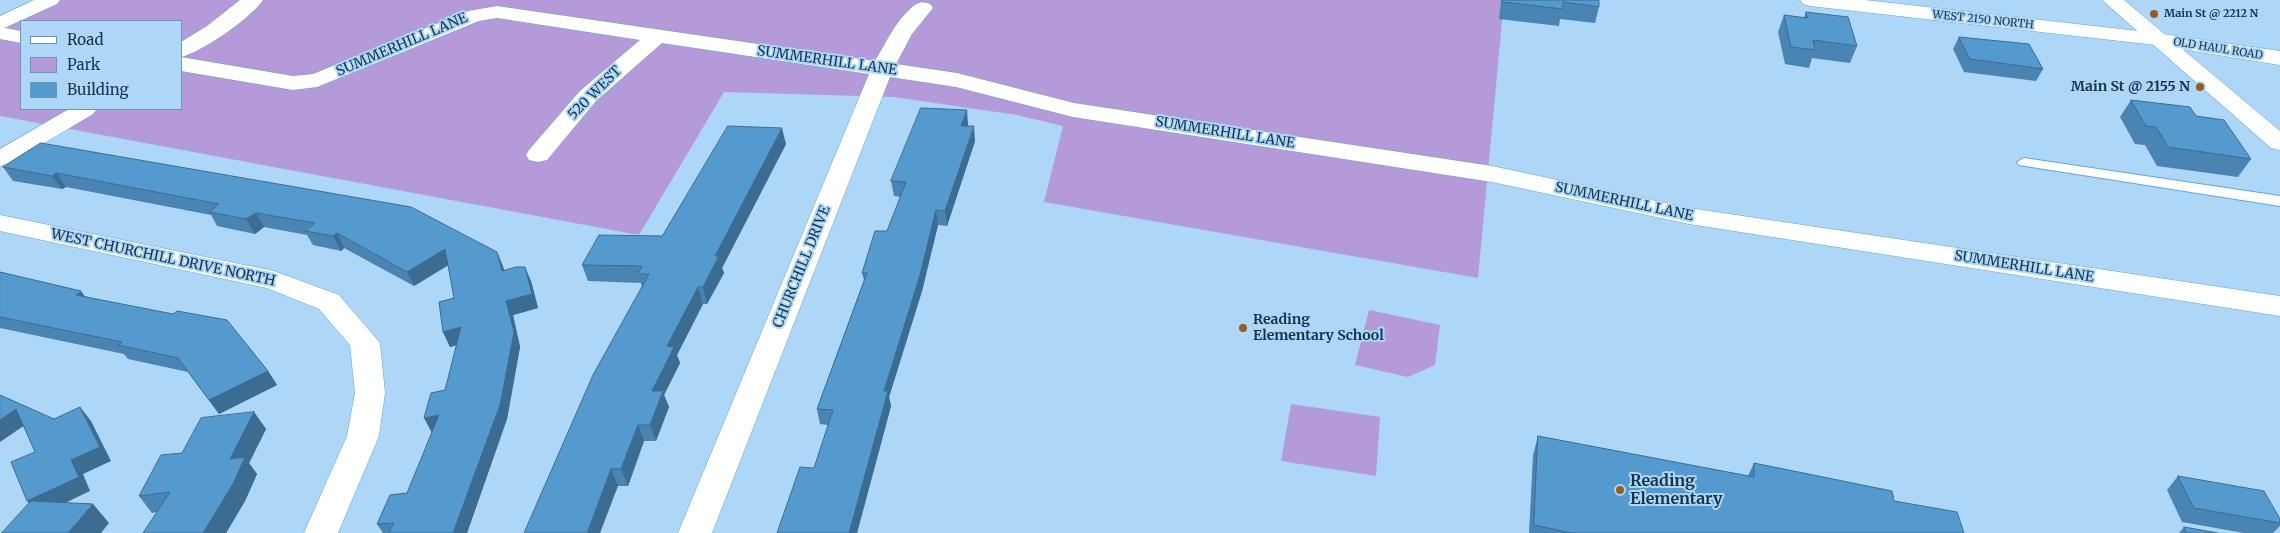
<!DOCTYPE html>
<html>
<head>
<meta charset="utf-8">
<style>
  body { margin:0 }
  #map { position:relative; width:2280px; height:533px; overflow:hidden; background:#add6f7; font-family:Merriweather,serif }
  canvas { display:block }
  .legend { position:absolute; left:20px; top:20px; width:162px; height:90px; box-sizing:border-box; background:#add6f7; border:1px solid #7195b1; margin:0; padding:6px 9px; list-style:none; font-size:15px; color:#163449 }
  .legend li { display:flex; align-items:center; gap:10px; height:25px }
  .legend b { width:25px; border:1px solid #7195b1 }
</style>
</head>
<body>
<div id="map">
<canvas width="2280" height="533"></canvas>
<ul class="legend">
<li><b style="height:6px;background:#fff"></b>Road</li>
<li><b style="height:14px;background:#b49ad9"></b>Park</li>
<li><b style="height:14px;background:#559acf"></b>Building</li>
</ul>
</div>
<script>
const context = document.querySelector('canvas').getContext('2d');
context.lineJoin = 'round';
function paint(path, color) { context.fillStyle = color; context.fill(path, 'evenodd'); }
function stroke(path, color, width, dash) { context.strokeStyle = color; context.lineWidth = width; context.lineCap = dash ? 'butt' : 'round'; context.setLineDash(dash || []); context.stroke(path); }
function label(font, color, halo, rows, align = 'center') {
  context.font = font + ' Merriweather,serif'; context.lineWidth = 4; context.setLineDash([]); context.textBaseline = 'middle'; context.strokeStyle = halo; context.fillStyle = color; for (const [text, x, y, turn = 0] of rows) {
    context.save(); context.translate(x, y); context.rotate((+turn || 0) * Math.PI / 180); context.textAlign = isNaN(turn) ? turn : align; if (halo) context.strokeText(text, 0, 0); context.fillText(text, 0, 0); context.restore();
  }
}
paint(new Path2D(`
  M54 0H1504L1478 278 1044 202 1063 126 1017 115 894 97 724 92 639 235 0 116V27ZM21 21H181V109H21Z
  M1369 310 1440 325 1435 365 1408 377 1355 365Z
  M1291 404 1380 417 1376 476 1281 461Z`), '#b49ad9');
const lane = new Path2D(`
  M2024 158 2280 196V206L2019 165 2017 162Z`);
const street = new Path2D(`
  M240 0H263C251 18 202 52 181 57L293 76 313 74 468 11 497 6 875 61C886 43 897 18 915 5 920 1 925 2 930 4L933 8 912 34 896 64 957 73 1074 103 1492 166 1689 208 2280 296V316L1689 224 1492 182 1073 117 956 87 890 77 712 533H678L869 74 662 43 596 101 547 160 538 162 529 160 526 155 529 150 580 91 640 40 497 18 479 21 317 87 293 90 181 71V42L207 26Z
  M1800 0H1865L2156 33 2280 51V65L2156 45 1810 6 1803 4Z
  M0 27 21 31V43L0 39Z
  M69 109H97L93 114 9 164 0 166V149Z
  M0 215 274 271 339 295 380 343 385 393 379 436 338 533H304L347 436 355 393 350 345 319 309 267 288 0 231Z`);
const secondary = new Path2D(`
  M34 0H60L57 4 0 30V16Z
  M2102 0H2124L2280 131V150L2271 148Z`);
stroke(lane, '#61a6dc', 2);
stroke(street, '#61a6dc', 1);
stroke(secondary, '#61a6dc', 1);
paint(lane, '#fff');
paint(street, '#fff');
paint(secondary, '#fff');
paint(new Path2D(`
  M1501 0H1599V7L1595 23 1560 19 1559 26 1499 19Z
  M1806 12 1857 46 1850 63 1812 58 1809 68 1785 64 1778 32 1784 15 1804 18Z
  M1959 37 2043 69 2036 81 1964 72 1953 49Z
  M2131 100 2196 116 2251 159 2238 177 2157 166 2145 145 2135 144 2120 117Z
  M968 124V126L975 141 947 226 938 225 922 291 889 397 891 406 857 533H777L814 468 828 425 820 424 817 409 864 280 862 273 887 231 901 197 894 196 891 181Z
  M41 143 497 252 504 270 531 281 538 308 513 315 520 347 507 419 467 533H383L377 524 407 493 432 433 445 390 457 345 450 347 443 332 454 298 448 265 414 286 344 248 341 251 313 245 307 235 264 227 255 234 217 226 211 215 66 187 62 189 13 181 3 167Z
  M786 144 722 268 724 273 707 304H703L677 355 680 363 664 395 669 407 656 441H644L628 486H618L524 533 642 287 641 283 588 281 582 265 662 236Z
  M0 272 85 296 268 371 277 385 219 414 188 372 128 359 124 354 0 328Z
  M254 412 266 429 249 463 257 474 245 501 226 533H143L157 512 152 513 139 496Z
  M1538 436 1748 476 1754 463 1894 501 1964 533H1529L1533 455Z
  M2178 476 2280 523V526L2273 533H2244L2182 522 2167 490Z
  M2184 527 2218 533H2179Z`), '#4984b2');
paint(new Path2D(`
  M967 110 968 124 963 140 961 126Z
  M974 126 975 141 947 226 945 211Z
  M782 128 786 144 722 268 724 273 707 304 703 287 715 256Z
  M56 173 66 187 62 189 52 176Z
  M936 210 938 225 922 291 889 397 891 406 857 533H849L884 391Z
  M256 213 264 227 255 234 246 219Z
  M337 233 344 248 341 251 333 236Z
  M445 249 452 263 414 286 407 272Z
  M497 252 503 266 508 285 502 271Z
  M525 267 531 281 538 308 513 315 520 347 507 419 467 533H453L506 301Z
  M698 287 703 304 677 355 680 363 664 395 669 407 656 441 650 425 652 391 667 346Z
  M81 291 91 305 76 295Z
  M461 327 468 342 450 347 443 332Z
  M268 371 277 385 219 414 209 400Z
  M80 407 91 421 111 461 83 474 90 491 40 515 27 501 71 460Z
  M16 409 28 423 0 442V420Z
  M254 412 266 429 249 463 257 474 245 501 226 533H203L230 459Z
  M439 415 447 430 432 433 424 418Z
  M638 425 644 441 628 486 621 469Z
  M611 469 618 486 600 533H587Z
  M93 504 109 523 101 533H68Z`), '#3c6c91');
const building = new Path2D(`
  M1503 0H1599V7L1563 2V9L1503 2Z
  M1806 12 1848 17 1857 46 1813 40 1815 50 1791 47 1784 15 1807 18Z
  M1959 37 2029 44 2043 69 1970 59Z
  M2131 100 2190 107 2196 116 2224 120 2251 159 2168 147 2156 127 2146 126Z
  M921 108 967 110 961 126H974L945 211 936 210 920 275 884 391H888L849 533H777L800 467 814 468 833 410 817 409 867 273H862L875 231H887L906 182 891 181Z
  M728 126 782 128 715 256H719L703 287H698L667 346 674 347 652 391H663L650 425H638L621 469H611L587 533H524L593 375 649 274H638L642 266 582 265 599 235 662 236Z
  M41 143 411 207 497 252 502 271 516 267H525L532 294 506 301 514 332 500 405 453 533H389L394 523 377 524 390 495 407 493 439 415 424 418 431 393 445 390 461 327 443 332 439 302 454 298 445 249 407 272 337 233 333 236 305 231 315 223 256 213 246 219 209 212 219 204 56 173 52 176 3 167Z
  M0 272 81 291 76 295 173 314 177 311 227 320 268 371 209 400 178 358 118 345 122 342 0 317Z
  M0 395 54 419 80 407 100 447 71 460 79 477 27 501 11 462 35 452 16 409 0 420Z
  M254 412 230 459 245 457 233 484 203 533H143L170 492 139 496 161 455 182 453 201 418Z
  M1538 436 1754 477V463L1892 491 1894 501 1957 512 1964 533H1571L1534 525Z
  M2178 476 2264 491 2280 519V523L2194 508Z
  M31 501 93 504 68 533H2Z
  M2184 527 2218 533H2187Z`);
paint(building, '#559acf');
stroke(building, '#3c6c91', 1);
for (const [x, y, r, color] of [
  [2154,14,5,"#985d1d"],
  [2200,87,5,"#985d1d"],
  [1243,328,5,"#985d1d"],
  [1620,490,5,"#985d1d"]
]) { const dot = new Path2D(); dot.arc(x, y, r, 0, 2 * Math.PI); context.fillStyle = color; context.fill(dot); stroke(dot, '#add6f7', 2); }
label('bold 11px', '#163449', '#add6f7', [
  ["Main St @ 2212 N",2164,14]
], 'left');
label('11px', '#163449', '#add6f7', [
  ["WEST 2150 NORTH",1983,20,6],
  ["OLD HAUL ROAD",2218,49,9]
]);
label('14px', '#163449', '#add6f7', [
  ["SUMMERHILL LANE",402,45,-23],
  ["SUMMERHILL LANE",827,61,8],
  ["520 WEST",595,93,-45],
  ["SUMMERHILL LANE",1225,133,9],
  ["SUMMERHILL LANE",1624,202,12],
  ["WEST CHURCHILL DRIVE NORTH",163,258,12],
  ["CHURCHILL DRIVE",802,267,-68],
  ["SUMMERHILL LANE",2024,267,9]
]);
label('bold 14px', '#163449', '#add6f7', [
  ["Main St @ 2155 N",2190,87],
  ["Reading",1253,320,"left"],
  ["Elementary School",1253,336,"left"]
], 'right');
label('bold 16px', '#163449', '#add6f7', [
  ["Reading",1630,481],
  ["Elementary",1630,499]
], 'left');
</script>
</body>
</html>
